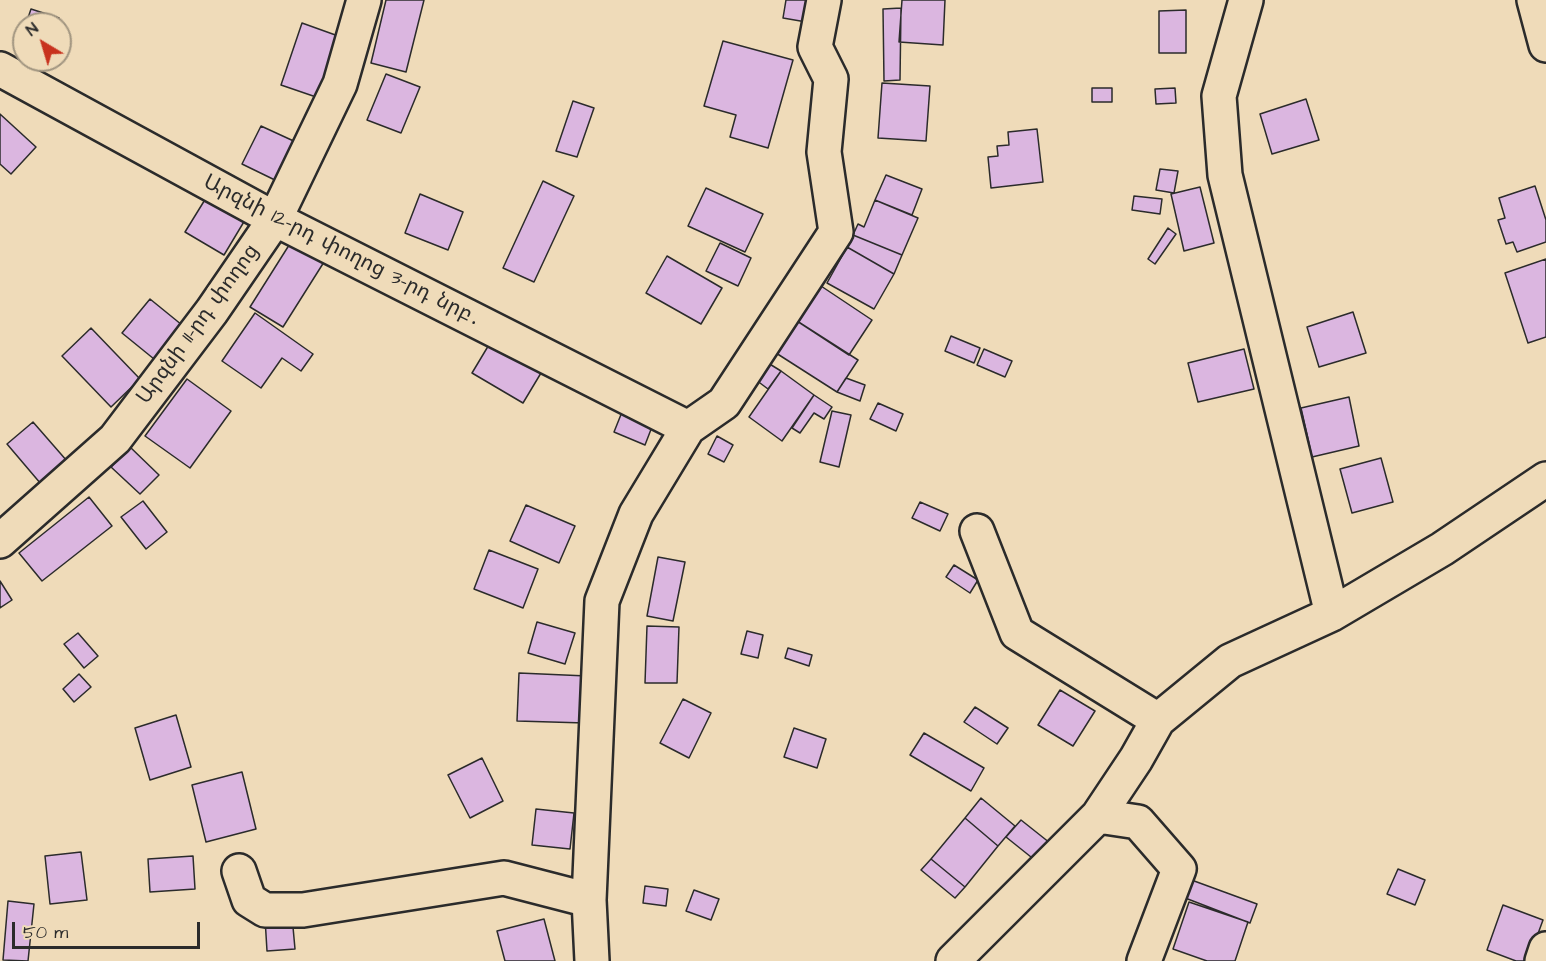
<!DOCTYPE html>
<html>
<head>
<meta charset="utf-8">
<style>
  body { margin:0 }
  #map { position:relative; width:1546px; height:961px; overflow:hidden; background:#efdbb9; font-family:"Architects Daughter",sans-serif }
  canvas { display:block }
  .north { position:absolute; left:12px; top:12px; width:60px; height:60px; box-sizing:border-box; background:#efdbb9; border:2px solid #a19580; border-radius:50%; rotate:322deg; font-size:16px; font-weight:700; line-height:24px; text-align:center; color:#2b2b2b }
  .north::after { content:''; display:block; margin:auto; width:21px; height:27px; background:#c8321e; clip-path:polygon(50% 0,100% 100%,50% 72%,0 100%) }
  .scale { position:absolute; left:12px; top:922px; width:188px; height:27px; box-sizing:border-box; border:3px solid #2b2b2b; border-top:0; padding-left:8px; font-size:18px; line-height:21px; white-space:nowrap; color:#2b2b2b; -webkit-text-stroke:4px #efdbb9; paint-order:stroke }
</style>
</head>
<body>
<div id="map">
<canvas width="1546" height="961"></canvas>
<div class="north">N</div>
<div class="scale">50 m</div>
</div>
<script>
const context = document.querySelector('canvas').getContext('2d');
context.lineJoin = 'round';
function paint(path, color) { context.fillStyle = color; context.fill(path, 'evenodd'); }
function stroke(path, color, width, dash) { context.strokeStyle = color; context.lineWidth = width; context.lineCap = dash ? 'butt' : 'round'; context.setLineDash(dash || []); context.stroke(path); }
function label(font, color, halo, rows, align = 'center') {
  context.font = font + ' "Architects Daughter","Noto Sans Armenian",sans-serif'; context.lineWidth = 6; context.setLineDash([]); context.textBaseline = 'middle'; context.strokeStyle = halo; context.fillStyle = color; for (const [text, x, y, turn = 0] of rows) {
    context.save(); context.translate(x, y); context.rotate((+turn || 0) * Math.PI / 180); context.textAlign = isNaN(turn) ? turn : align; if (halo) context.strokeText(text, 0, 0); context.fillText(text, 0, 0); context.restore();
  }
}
const building = new Path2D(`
  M386 0H424L406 72 371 63Z
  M786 0H817L812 23 783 18Z
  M902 0H945L943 45 899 42Z
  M901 8 900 80 884 81 883 9Z
  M31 9 59 18 57 24H26Z
  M1186 10V53H1159V11Z
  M302 23 341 37 319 98 281 85Z
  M723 41 793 60 768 148 730 137 736 115 704 106Z
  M386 74 420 87 401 133 367 120Z
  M882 83 930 86 926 141 878 138Z
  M1092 88H1112V102H1092Z
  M1175 88 1176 103 1156 104 1155 89Z
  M1306 99 1319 140 1272 154 1260 114Z
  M573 101 594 108 577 157 556 151Z
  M0 114 36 147 11 174 0 164Z
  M261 126 298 143 279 182 242 164Z
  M1037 129 1043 182 991 188 988 157 998 156 997 146 1009 145 1008 132Z
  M1160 169 1178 171 1174 193 1156 190Z
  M886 175 922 189 912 215 875 200Z
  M543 181 574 196 534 282 503 268Z
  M1535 186 1546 220V242L1517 252 1513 242 1506 244 1498 220 1505 218 1499 198Z
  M1200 187 1214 243 1184 251 1171 194Z
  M706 188 763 214 745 252 688 226Z
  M420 194 463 212 448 250 405 233Z
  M1134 196 1162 199 1160 214 1132 210Z
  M206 198 245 220 224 255 185 232Z
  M875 200 918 218 902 255 853 235 858 224 864 227Z
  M1168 228 1176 234 1155 264 1148 259Z
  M853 235 902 255 894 274 847 247Z
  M291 242 324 262 283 327 250 307Z
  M720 243 751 258 738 286 706 271Z
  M847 247 894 274 874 309 827 283Z
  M667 256 722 288 701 324 646 293Z
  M1546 259V337L1528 343 1505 273Z
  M821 286 872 320 849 355 797 321Z
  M150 299 182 325 154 359 122 333Z
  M1353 312 1366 353 1319 367 1307 327Z
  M255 313 313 354 301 371 282 358 261 388 222 361Z
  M797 321 858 360 837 392 776 353Z
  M91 328 140 379 111 407 62 356Z
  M951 336 980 348 974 363 945 351Z
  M493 338 544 368 523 403 472 373Z
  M984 349 1012 361 1005 377 977 365Z
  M1244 349 1254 389 1198 402 1188 363Z
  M768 363 781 371 768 389 756 380Z
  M781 371 814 395 782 441 749 417Z
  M846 378 865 385 860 401 837 392Z
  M187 379 231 411 190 468 145 436Z
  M814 395 832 407 824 419 814 413 800 433 792 428Z
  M1349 397 1359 446 1312 457 1301 408Z
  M878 403 903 414 896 431 870 419Z
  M624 407 655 419 645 445 614 432Z
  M832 411 851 415 839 467 820 462Z
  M33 422 67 461 41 484 7 444Z
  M717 436 733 445 724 462 708 454Z
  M130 447 159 475 140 494 111 467Z
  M1381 458 1393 502 1352 513 1340 469Z
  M89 497 112 526 42 581 19 553Z
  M143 501 167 532 146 549 121 517Z
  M920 502 948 514 940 531 912 518Z
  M526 505 575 526 559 563 510 541Z
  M489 550 538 569 523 608 474 589Z
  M658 557 685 562 673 621 647 616Z
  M954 565 978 580 970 593 946 577Z
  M0 581 12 600 0 608Z
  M537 622 575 633 565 664 528 653Z
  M647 626 679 627 677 683H645Z
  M747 631 763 635 758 658 741 654Z
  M78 633 98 656 84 668 64 644Z
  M788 648 812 655 809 666 785 658Z
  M519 673 587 676 585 723 517 721Z
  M79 674 91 687 74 702 63 689Z
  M1060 690 1095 711 1073 746 1038 725Z
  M683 699 711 713 689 758 660 743Z
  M975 707 1008 728 997 744 964 722Z
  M176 715 191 767 150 780 135 728Z
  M794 728 826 739 817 768 784 757Z
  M924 733 984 768 971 791 910 755Z
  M482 758 503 801 470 818 448 775Z
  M242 772 256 829 206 842 192 785Z
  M981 798 1015 826 998 846 965 818Z
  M536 809 574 813 570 849 532 845Z
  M965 818 998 846 965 887 931 859Z
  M1021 820 1050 843 1036 861 1006 837Z
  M81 852 87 900 50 904 45 856Z
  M193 856 195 889 150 892 148 859Z
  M931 859 965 887 955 898 921 870Z
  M1398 869 1425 880 1415 905 1387 894Z
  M1186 878 1257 904 1250 923 1180 896Z
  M645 886 668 889 666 906 643 903Z
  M694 890 719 899 711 920 686 911Z
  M8 901 34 904 28 961 3 960Z
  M1189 902 1248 922 1235 961H1207L1173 949Z
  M1503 905 1543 920 1528 961H1516L1487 950Z
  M292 916 295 949 267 951 265 918Z
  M544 919 555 961H505L497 931Z`);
paint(building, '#dbb6e0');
stroke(building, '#2b2b2b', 1.5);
const minor = new Path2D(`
  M1246 0 1219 96 1225 175 1332 614
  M1534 0 1546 45
  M0 69 275 219 688 428
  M977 531 1017 633 1158 720
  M0 541 115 439 212 311 275 219 340 84 364 0
  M1098 816 1138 822 1179 869 1144 961
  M239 871 249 900 265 910H303L504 878 589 900
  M592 961 589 900 602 601 636 514 688 428 724 403 836 232 824 152 831 79 815 47 824 0
  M953 961 1098 816 1136 759 1158 720 1230 661 1332 614 1442 549 1546 479
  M1542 961 1546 949`);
stroke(minor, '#2b2b2b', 38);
stroke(minor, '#efdbb9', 33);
label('21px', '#2b2b2b', '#efdbb9', [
  ["Արզնի 12-րդ փողոց 3-րդ նրբ․",342,252,27],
  ["Արզնի 11-րդ փողոց",199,325,-54]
]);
</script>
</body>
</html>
